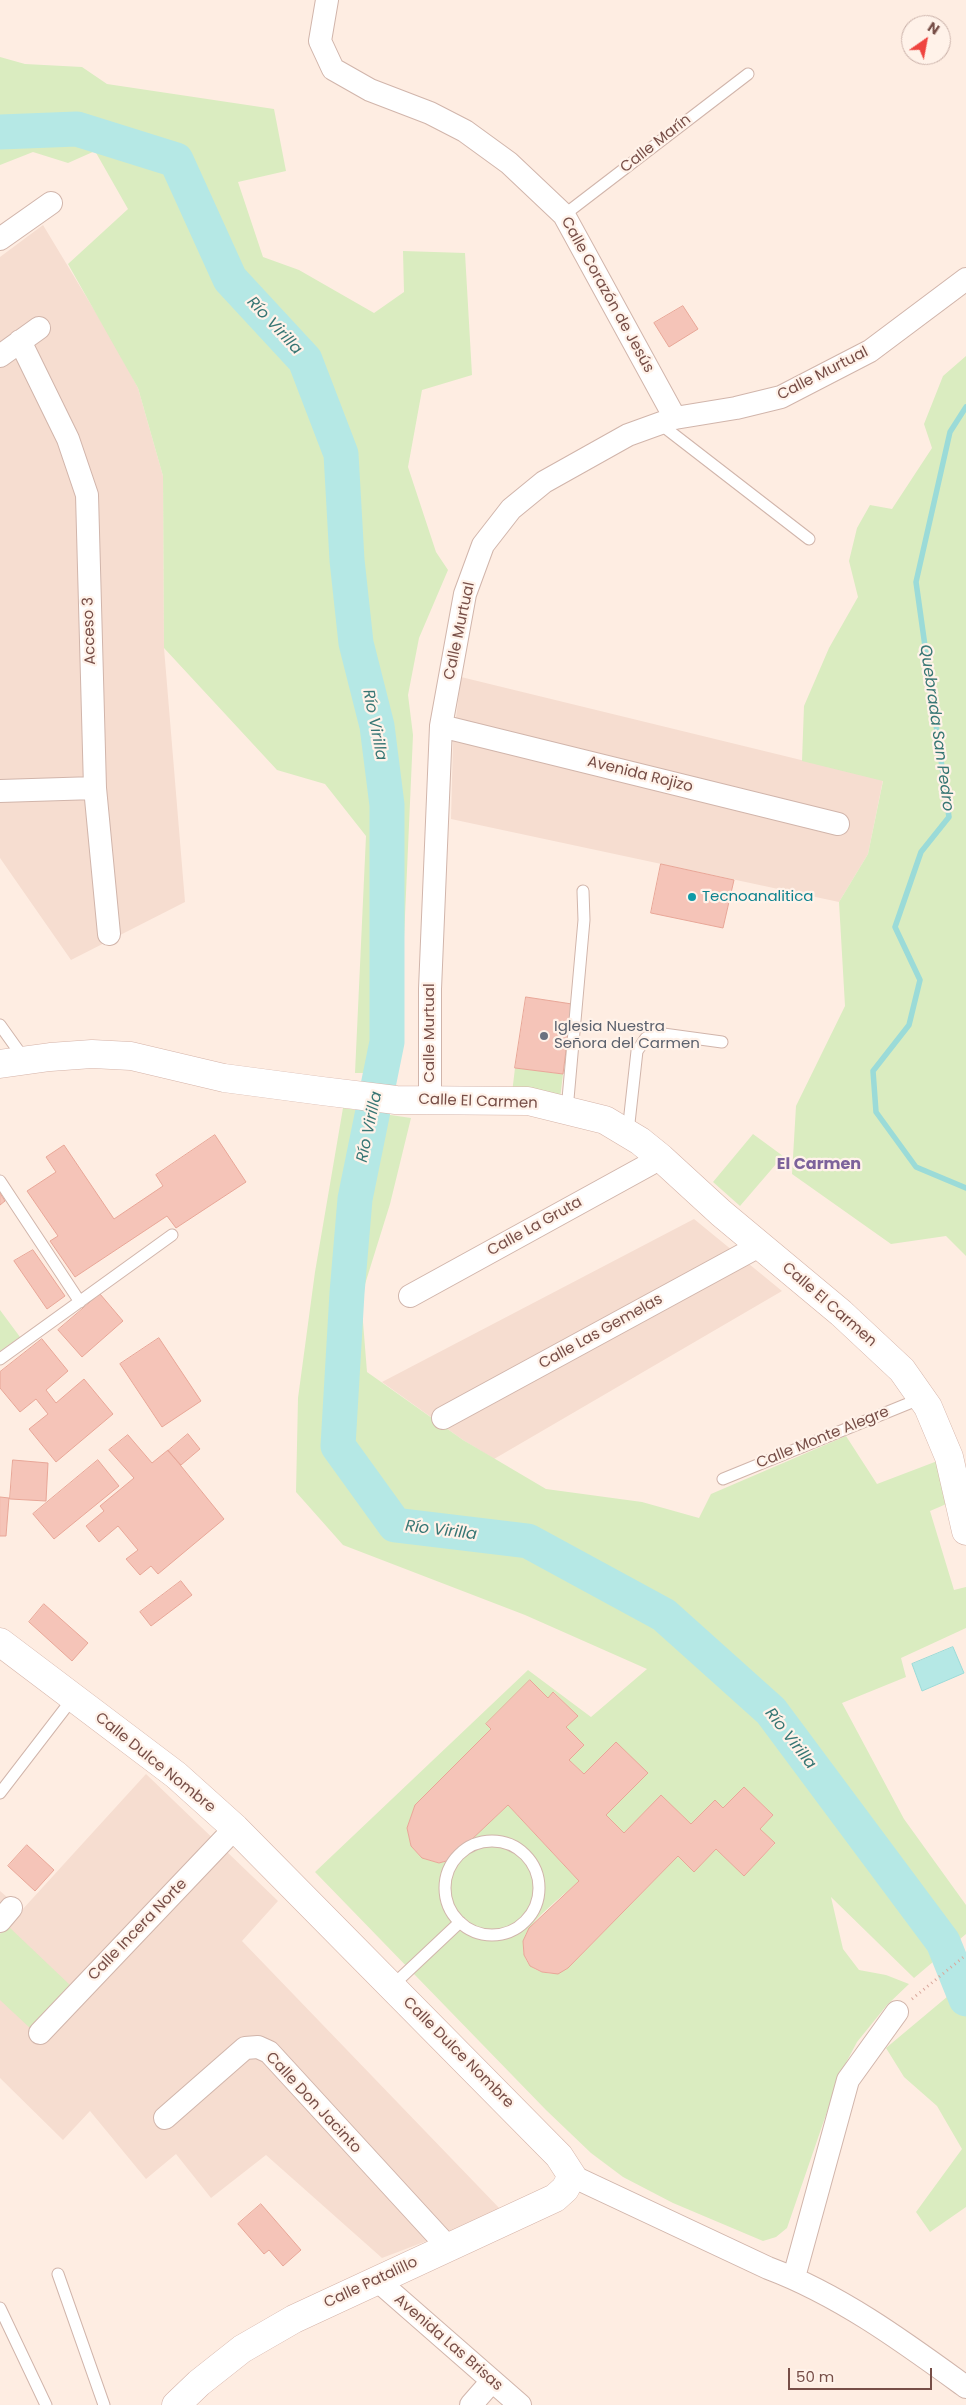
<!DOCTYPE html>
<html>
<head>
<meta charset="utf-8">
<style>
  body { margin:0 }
  #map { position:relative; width:966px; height:2405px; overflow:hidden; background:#feede2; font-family:Poppins,sans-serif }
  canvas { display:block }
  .north { position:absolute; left:901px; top:15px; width:50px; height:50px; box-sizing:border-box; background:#fff2e9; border:1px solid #c9b0a8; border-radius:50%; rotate:33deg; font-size:14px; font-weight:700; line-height:20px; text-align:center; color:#774e47 }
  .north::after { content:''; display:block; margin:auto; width:18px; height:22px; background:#ef443f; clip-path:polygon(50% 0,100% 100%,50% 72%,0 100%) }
  .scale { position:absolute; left:788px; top:2368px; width:144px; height:22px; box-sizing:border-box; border:2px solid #774e47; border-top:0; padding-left:6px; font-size:15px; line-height:18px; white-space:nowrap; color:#774e47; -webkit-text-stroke:4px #fff2e9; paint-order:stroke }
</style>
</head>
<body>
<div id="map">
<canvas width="966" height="2405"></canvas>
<div class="north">N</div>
<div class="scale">50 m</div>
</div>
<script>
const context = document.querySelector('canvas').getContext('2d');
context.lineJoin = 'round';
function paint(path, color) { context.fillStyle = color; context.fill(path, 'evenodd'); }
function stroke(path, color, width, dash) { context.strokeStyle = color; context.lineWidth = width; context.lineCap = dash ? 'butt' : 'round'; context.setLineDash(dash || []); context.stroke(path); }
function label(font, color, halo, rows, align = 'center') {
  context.font = font + ' Poppins,sans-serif'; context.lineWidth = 4.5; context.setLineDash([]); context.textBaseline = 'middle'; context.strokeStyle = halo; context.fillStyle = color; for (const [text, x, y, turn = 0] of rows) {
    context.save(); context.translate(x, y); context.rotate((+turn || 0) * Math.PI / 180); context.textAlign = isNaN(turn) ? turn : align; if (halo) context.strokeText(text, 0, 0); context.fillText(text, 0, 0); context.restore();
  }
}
paint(new Path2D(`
  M43 225 116 346 138 388 163 476 164 648 185 902 71 960 0 858V257Z
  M461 677 883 780 868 854 839 902 451 819 453 742Z
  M694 1219 782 1291 494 1459 463 1440 382 1382Z
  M146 1774 278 1901 242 1941 503 2212 382 2258 266 2155 211 2198 176 2154 146 2179 90 2111 63 2140 0 2078V1891L22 1910Z`), '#f6ddd0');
paint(new Path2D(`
  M0 57 25 64 82 67 107 84 274 109 286 171 238 182 263 257 299 270 374 313 404 292 403 251 465 253 472 375 422 390 408 467 436 552 448 570 419 638 408 695 413 735 398 1073H355L366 836 325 784 277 770 164 648 163 476 138 388 68 264 128 209 95 151 68 163 33 152 0 165Z
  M966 356V1256L946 1236 891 1244 792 1174 796 1106 845 1006 839 902 868 854 883 781 802 761 804 706 829 648 858 597 849 561 857 528 870 505 892 509 932 448 924 424 943 376Z
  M515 1068 563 1074 560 1099 512 1093Z
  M343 1108 411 1118 390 1204 361 1297 367 1372 463 1440 546 1489 642 1502 699 1518 711 1494 846 1436 877 1484 940 1460 951 1502 930 1511 954 1590 966 1587V1628L901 1658 906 1677 842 1703 904 1819 966 1905V1934L914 1978 831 1897 843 1949 859 1970 886 1975 909 1984 887 2005 857 2042 840 2074 787 2228 776 2237 763 2241 673 2203 623 2177 591 2153 546 2110 315 1872 528 1670 591 1717 647 1669 525 1615 343 1545 296 1492 298 1398 315 1272ZM530 1680 548 1698 554 1692 577 1716 566 1727 584 1745 569 1760 584 1774 647 1773 606 1815 624 1833 661 1796 691 1824 715 1800 723 1808 744 1787 773 1815 760 1829 775 1844 744 1875 716 1849 694 1871 678 1856 568 1968C556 1975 547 1975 535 1969 521 1961 520 1941 529 1929 539 1914 565 1894 579 1881L508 1805 450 1860 439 1863 422 1858 411 1846 407 1828 415 1805 491 1729 486 1724Z
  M753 1134 783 1156 740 1206 713 1182Z
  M0 1310 20 1337 0 1351Z
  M8 1926 70 1985 30 2028 0 2000V1934Z
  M966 1981V2207L930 2232 916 2212 962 2149 937 2106 904 2077 886 2048Z`), '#daecc0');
const water = new Path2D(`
  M953 1647 964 1673 922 1691 912 1664Z`);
paint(water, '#b5e8e5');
stroke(water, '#9bdbd8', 1);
stroke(new Path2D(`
  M966 407 950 432 916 582 949 817 921 852 895 927 920 980 909 1025 873 1071 876 1112 916 1167 966 1188`), '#9bdbd8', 5.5);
stroke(new Path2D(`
  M0 132 77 129 176 160 230 279 305 360 341 454 347 560 356 643 377 726 387 805V1042L355 1199 347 1293 338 1446 395 1525 528 1541 664 1615 771 1711 943 1942 966 1999`), '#b5e8e5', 35);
const building = new Path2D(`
  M683 306 698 329 669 347 654 323Z
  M661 864 734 880 723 928 651 913Z
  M526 997 572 1004 563 1074 515 1068Z
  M215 1135 246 1182 176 1228 167 1216 75 1277 50 1241 58 1236 27 1191 56 1172 46 1157 64 1145 114 1219 163 1186 156 1175Z
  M0 1193 5 1201 0 1205Z
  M33 1250 65 1296 47 1309 14 1261Z
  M100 1294 123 1321 82 1357 58 1330Z
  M159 1338 201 1401 162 1427 120 1364Z
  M42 1339 68 1371 46 1390 56 1403 84 1379 113 1414 56 1462 29 1429 48 1414 36 1399 20 1412 0 1388V1372Z
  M188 1434 200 1449 181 1465 168 1451Z
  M128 1435 152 1463 168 1450 224 1519 158 1574 151 1566 140 1575 126 1559 138 1550 118 1526 99 1542 86 1526 104 1511 100 1506 134 1478 109 1450Z
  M13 1460 48 1463 46 1501 10 1499Z
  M98 1460 119 1486 54 1539 33 1514Z
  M0 1497 9 1498 6 1536H0Z
  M181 1581 192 1595 151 1626 140 1612Z
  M44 1604 88 1643 72 1661 29 1622Z
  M530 1680 548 1698 553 1692 578 1716 566 1727 584 1745 569 1760 584 1774 616 1742 648 1773 606 1815 624 1833 661 1795 691 1824 715 1800 723 1808 744 1787 773 1815 760 1829 775 1843 744 1876 716 1849 694 1872 678 1856 568 1968 558 1974 542 1972 530 1966 524 1955 523 1941 529 1928 579 1881 508 1805 450 1860 439 1863 422 1858 411 1846 407 1828 415 1805 491 1729 486 1724Z
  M27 1845 54 1870 35 1891 8 1866Z
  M261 2204 301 2250 283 2266 269 2250 264 2254 238 2224Z`);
paint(building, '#f5c4b8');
stroke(building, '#e8a697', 1);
const lane = new Path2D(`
  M564 215 748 74
  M659 423 809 539
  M0 1025 25 1060
  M567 1110 584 920 583 891
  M628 1132 637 1051 646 1038 656 1033 722 1042
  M0 1181 80 1302
  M0 1359 172 1235
  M723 1479 922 1398
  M0 1793 73 1698
  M445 1888a47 47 0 1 1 94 0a47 47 0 1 1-94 0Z
  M392 1986 460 1922
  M58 2274 104 2405
  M0 2308 46 2405`);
const street = new Path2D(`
  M327 0 320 41 333 69 370 90 430 113 465 131 509 163 564 215 675 418
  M0 239 51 203
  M20 341 68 439 87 495 95 788 109 934
  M0 356 39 328
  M441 726 838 824
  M0 791 95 788
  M430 1100V989L441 726 465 594 483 545 511 509 544 482 628 435 675 418 736 408 781 397 870 351 966 279
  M410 1296 661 1158
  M443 1418 759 1246
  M0 1921 11 1908
  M40 2033 235 1828
  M165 2118 245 2048 258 2047 269 2052 448 2247
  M572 2176 768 2268C840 2295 904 2342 966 2387
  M794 2277 848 2080 897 2012
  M377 2280 520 2405
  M471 2405 492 2381`);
const secondary = new Path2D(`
  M0 1064 50 1057 92 1054 131 1056 224 1078 322 1091 396 1100 528 1101 605 1120 640 1141 661 1158 721 1213 841 1313 902 1370 928 1407 949 1457 966 1531
  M0 1642 176 1775 235 1828 559 2156 572 2176 565 2189 555 2198 294 2319 242 2349 199 2383 176 2405`);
stroke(lane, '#d1b5ab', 13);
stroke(street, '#d1b5ab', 24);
stroke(secondary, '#d5b3a8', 29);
stroke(new Path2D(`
  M912 1999 966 1955`), '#d9a79b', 3, [1, 4]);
stroke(lane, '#fff', 11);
stroke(street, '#fff', 22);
stroke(secondary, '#fff', 28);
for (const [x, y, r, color] of [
  [692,897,5,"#0f9aa8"],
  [544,1036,5,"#6b7280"]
]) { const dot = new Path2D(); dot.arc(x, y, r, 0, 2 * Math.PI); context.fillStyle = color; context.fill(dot); stroke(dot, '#fff2e9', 2); }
label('15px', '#774e47', '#fff2e9', [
  ["Calle Marín",656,144,-38],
  ["Calle Corazón de Jesús",607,295,61],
  ["Calle Murtual",823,374,-27],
  ["Acceso 3",90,631,-92],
  ["Calle Murtual",460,631,-78],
  ["Avenida Rojizo",640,775,14],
  ["Calle Murtual",430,1033,-90],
  ["Calle El Carmen",478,1102,2],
  ["Calle La Gruta",535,1227,-29],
  ["Calle El Carmen",829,1305,41],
  ["Calle Las Gemelas",601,1332,-29],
  ["Calle Monte Alegre",823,1438,-22],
  ["Calle Dulce Nombre",155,1763,39],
  ["Calle Incera Norte",138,1930,-46],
  ["Calle Dulce Nombre",458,2053,45],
  ["Calle Don Jacinto",313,2103,47],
  ["Calle Patalillo",371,2283,-25],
  ["Avenida Las Brisas",448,2343,41]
]);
label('15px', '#0d838f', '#fff2e9', [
  ["Tecnoanalitica",702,897]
], 'left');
label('15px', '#5b616d', '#fff2e9', [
  ["Iglesia Nuestra",554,1027],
  ["Señora del Carmen",554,1044]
], 'left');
label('italic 16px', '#377674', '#fff2e9', [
  ["Río Virilla",274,326,47],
  ["Río Virilla",374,725,79],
  ["Quebrada San Pedro",936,728,82],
  ["Río Virilla",370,1127,-78],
  ["Río Virilla",441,1531,7],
  ["Río Virilla",790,1739,52]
]);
label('bold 16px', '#7c629b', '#fff2e9', [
  ["El Carmen",819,1165]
]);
</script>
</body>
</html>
